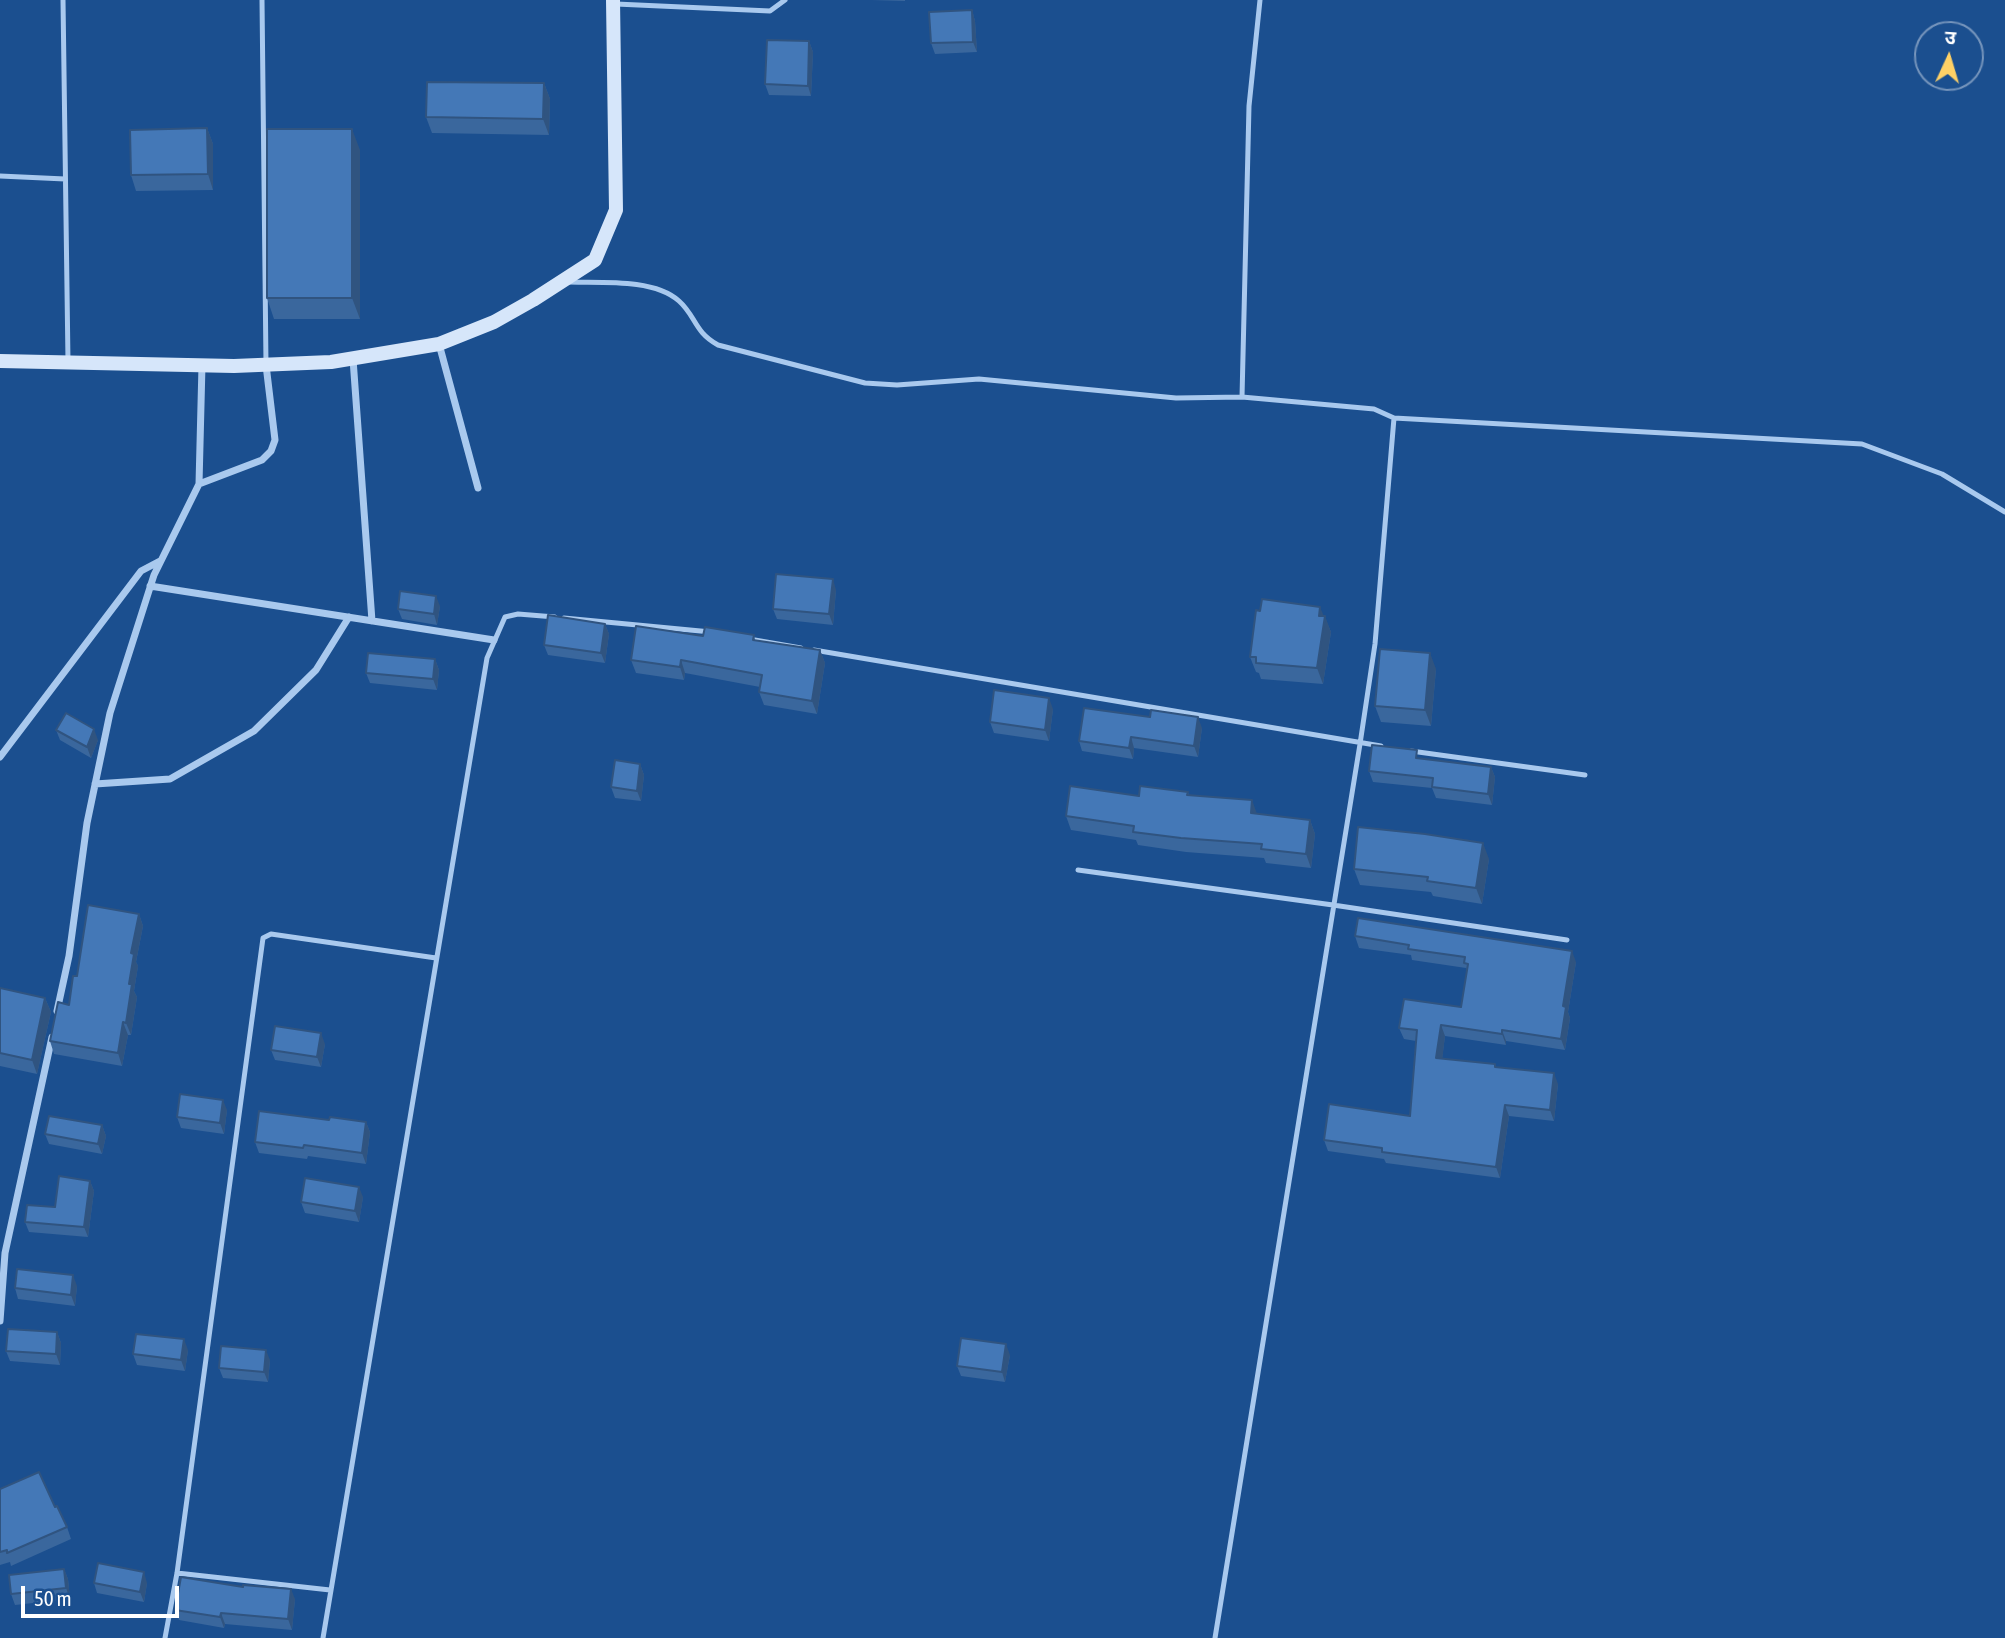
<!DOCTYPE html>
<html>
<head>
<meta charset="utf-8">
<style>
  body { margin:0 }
  #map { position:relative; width:2005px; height:1638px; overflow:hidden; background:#1b4f8f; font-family:"Asap Condensed","Noto Sans Devanagari",sans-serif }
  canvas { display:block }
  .north { position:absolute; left:1914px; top:21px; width:70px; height:70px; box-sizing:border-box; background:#1b4f8f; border:2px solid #7695bc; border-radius:50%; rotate:4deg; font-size:19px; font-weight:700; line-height:28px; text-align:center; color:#fff }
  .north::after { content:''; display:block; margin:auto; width:24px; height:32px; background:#ffd166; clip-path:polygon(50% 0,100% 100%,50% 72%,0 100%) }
  .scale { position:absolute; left:21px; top:1586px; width:158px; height:32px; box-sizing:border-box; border:4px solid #fff; border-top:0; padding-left:9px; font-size:21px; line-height:24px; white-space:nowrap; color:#fff; -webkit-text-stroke:5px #1b4f8f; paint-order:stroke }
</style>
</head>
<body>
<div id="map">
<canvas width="2005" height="1638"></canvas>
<div class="north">उ</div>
<div class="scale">50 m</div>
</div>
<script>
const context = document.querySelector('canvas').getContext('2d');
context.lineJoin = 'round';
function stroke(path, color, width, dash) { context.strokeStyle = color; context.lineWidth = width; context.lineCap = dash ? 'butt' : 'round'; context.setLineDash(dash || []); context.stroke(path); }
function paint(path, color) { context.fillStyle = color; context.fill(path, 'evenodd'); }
stroke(new Path2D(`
  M63 0 68 361
  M262 0 266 364
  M616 4 770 11 785 0
  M0 176 65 179
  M568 282C599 283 654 278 679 301 696 316 694 332 718 345L865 383 897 385 979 379 1176 398 1242 397 1374 409 1394 418 1375 644 1360 744 1215 1638
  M1242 397 1249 106 1260 0
  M1394 418 1862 444 1942 474 2005 512
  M564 618 711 632
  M749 639 801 648
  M814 650 1381 746
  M1411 751 1585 775
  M1078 870 1333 905 1567 940
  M177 1573 330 1590
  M165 1638 177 1573 263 938 271 934 436 958
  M323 1638 487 658 505 617 518 614 555 617`), '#a9c9ee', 5);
stroke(new Path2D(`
  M439 344 478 488
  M353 359 372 621
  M199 484 262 460 271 451 275 440 266 365
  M150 586 494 640
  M0 757 141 571 160 561
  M95 784 170 779 254 731 316 670 349 617
  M57 1011 69 956 87 823 110 713 154 575 199 484 202 365
  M0 1321 5 1253 52 1037`), '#a9c9ee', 7);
stroke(new Path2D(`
  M0 361 234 366 331 362 439 344 494 322 533 300 595 260 616 210 613 0`), '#d6e6fa', 14);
paint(new Path2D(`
  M871 0H905V1Z
  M972 10 975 21 977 52 935 54 931 43Z
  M809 41 813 52 811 96 769 95 765 84Z
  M544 83 550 99 549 135 432 133 426 117Z
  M207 128 213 144V190L136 191 131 175Z
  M360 150V319H274L267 298Z
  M836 590 833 625 777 619 773 609Z
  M440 606 437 625 402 619 398 609Z
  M1324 616 1331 632 1323 684 1261 679 1259 673 1256 672 1250 657Z
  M605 624 609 634 605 663 548 655 544 645Z
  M754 635 755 640 820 650 825 663 817 714 764 705 759 692 760 687 685 673 684 680 636 673 631 660 703 636Z
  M435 659 439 670 437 690 370 683 366 673Z
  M1436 669 1431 726 1381 722 1375 706Z
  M1053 709 1049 741 994 733 990 722Z
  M1202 728 1198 757 1134 748 1133 759 1082 751 1079 741Z
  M56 730 98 740 91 758 60 740Z
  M1420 758 1491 767 1495 777 1492 805 1436 798 1432 788 1373 782 1369 771Z
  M640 764 644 775 641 801 615 798 611 787Z
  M1188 792 1189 795 1257 814 1310 820 1315 834 1311 868 1266 863 1264 858 1186 852 1138 845 1136 840 1071 830 1066 816 1139 796Z
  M1489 859 1482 904 1433 896 1431 892 1360 885 1354 869Z
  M139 914 143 926 136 962 138 966 134 991 137 997 131 1035H128L122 1066 54 1054 50 1041 69 1005 77 976Z
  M1355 936 1576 962 1568 1012 1570 1018 1565 1050 1506 1041V1045L1445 1036 1442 1059 1495 1064 1496 1067 1558 1084 1554 1121 1509 1116 1500 1178 1386 1163 1384 1159 1328 1151 1324 1140 1410 1116 1416 1041 1404 1039 1399 1028 1461 1007 1467 970 1466 968 1412 960 1411 955 1359 948Z
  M0 988 45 998 51 1012 37 1074 0 1066Z
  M325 1044 321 1067 275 1060 271 1050Z
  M227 1110 224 1134 181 1128 177 1117Z
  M329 1120 366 1122 370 1132 366 1164 308 1156 307 1159 259 1153 255 1142Z
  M102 1125 106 1136 102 1154 49 1144 45 1134Z
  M90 1181 94 1191 88 1237 29 1232 25 1222 55 1207Z
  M363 1197 359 1222 305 1213 301 1202Z
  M77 1286 75 1306 18 1299 15 1288Z
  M57 1332 61 1343 60 1365 10 1361 6 1351Z
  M188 1350 185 1371 137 1365 133 1354Z
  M1010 1355 1005 1382 961 1376 957 1366Z
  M270 1360 268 1382 223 1378 219 1368Z
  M0 1489 55 1507 67 1527 71 1539 11 1566 10 1562 0 1565Z
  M64 1569 68 1579 70 1599 15 1605 11 1594Z
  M94 1583H147L144 1602 97 1593Z
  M295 1599 292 1630 225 1624 224 1628 179 1620 175 1610Z`), '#3a679d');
paint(new Path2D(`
  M972 10 975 21 977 52 973 42Z
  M809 41 813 52 811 96 808 86Z
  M544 83 550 99 549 135 543 119Z
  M207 128 213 144V190L208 174Z
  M352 129 360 150V319L352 298Z
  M833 579 836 590 833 625 829 614Z
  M436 596 440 606 437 625 434 614Z
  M1320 607 1325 619V616L1331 632 1323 684 1317 668 1319 616Z
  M605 624 609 634 605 663 601 653Z
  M820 650 825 663 817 714 812 701Z
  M1430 653 1436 669 1431 726 1425 710Z
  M435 659 439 670 437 690 433 679Z
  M681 660 685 673 684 680 680 667Z
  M1049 698 1053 709 1049 741 1045 730Z
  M1198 717 1202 728 1198 757 1194 746Z
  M94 729 98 740 91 758 87 747Z
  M1131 737 1134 748 1133 759 1129 748Z
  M640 764 644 775 641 801 637 791Z
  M1491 767 1495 777 1492 805 1488 794Z
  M1252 800 1257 814 1251 813Z
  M1310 820 1315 834 1311 868 1306 854Z
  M1483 843 1489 859 1482 904 1476 888Z
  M139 914 143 926 136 962 138 966 134 991 137 997 131 1035 126 1023 131 953Z
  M1572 951 1576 962 1568 1012 1570 1018 1565 1050 1561 1039 1563 1006Z
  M45 998 51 1012 37 1074 32 1060Z
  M123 1022 128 1035 122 1066 118 1053Z
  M1441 1025 1445 1036 1441 1070 1436 1058Z
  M1502 1030 1506 1041V1045L1502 1034Z
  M321 1033 325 1044 321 1067 317 1057Z
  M1554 1073 1558 1084 1554 1121 1550 1110Z
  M223 1100 227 1110 224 1134 220 1123Z
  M1505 1105 1509 1116 1500 1178 1496 1167Z
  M366 1122 370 1132 366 1164 362 1153Z
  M102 1125 106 1136 102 1154 98 1144Z
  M90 1181 94 1191 88 1237 84 1227Z
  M359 1187 363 1197 359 1222 355 1211Z
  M73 1275 77 1286 75 1306 71 1295Z
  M57 1332 61 1343 60 1365 56 1354Z
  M184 1339 188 1350 185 1371 181 1360Z
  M1006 1344 1010 1355 1005 1382 1002 1372Z
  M266 1350 270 1360 268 1382 264 1372Z
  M64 1569 68 1579 70 1599 66 1588Z
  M144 1572 147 1583 144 1602 140 1592Z
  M291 1589 295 1599 292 1630 288 1619Z
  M221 1613 225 1624 224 1628 220 1617Z`), '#305480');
const building = new Path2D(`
  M972 10 973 42 931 43 929 12Z
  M767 40 809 41 808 86 765 84Z
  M427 82 544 83 543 119 426 117Z
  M207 128 208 174 131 175 130 130Z
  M267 129H352V298H267Z
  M776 574 833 579 829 614 773 609Z
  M400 591 436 596 434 614 398 609Z
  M1262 599 1320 607 1319 616H1325L1317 668 1256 663V657H1250L1256 610 1260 611Z
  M548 615 605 624 601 653 544 645Z
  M636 626 703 636 705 627 754 635 753 640 820 650 812 701 759 692 762 675 681 660 680 667 631 660Z
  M1380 649 1430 653 1425 710 1375 706Z
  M368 653 435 659 433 679 366 673Z
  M994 690 1049 698 1045 730 990 722Z
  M1084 708 1150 717 1151 710 1198 717 1194 746 1131 737 1129 748 1079 741Z
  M66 713 94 729 87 747 56 730Z
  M1372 745 1417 750 1416 758 1491 767 1488 794 1432 787 1433 778 1369 771Z
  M615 760 640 764 637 791 611 787Z
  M1070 786 1139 796 1140 786 1188 792 1187 795 1252 800 1251 813 1310 820 1306 854 1261 849 1262 844 1181 838 1133 832 1134 826 1066 816Z
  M1358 827 1425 834 1483 843 1476 888 1427 881 1428 877 1354 869Z
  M88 905 139 914 131 953 134 954 129 984H132L126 1023 123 1022 118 1053 50 1041 58 1002 69 1005 73 976H77Z
  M1358 918 1572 951 1563 1006 1566 1007 1561 1039 1502 1030V1034L1441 1025 1436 1058 1495 1064V1067L1554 1073 1550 1110 1505 1105 1496 1167 1382 1152V1148L1324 1140 1329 1104 1410 1116 1417 1030 1399 1028 1404 999 1461 1007 1468 964 1464 963 1465 957 1408 949 1409 945 1355 936Z
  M0 988 45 998 32 1060 0 1053Z
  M275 1026 321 1033 317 1057 271 1050Z
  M180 1094 223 1100 220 1123 177 1117Z
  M259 1111 329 1120 330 1117 366 1122 362 1153 304 1145 303 1148 255 1142Z
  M49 1116 102 1125 98 1144 45 1134Z
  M59 1176 90 1181 84 1227 25 1222 27 1205 55 1207Z
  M305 1178 359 1187 355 1211 301 1202Z
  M17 1269 73 1275 71 1295 15 1288Z
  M8 1329 57 1332 56 1354 6 1351Z
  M136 1334 184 1339 181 1360 133 1354Z
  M961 1338 1006 1344 1002 1372 957 1366Z
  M221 1346 266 1350 264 1372 219 1368Z
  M39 1472 55 1507 57 1506 67 1527 7 1553V1550L0 1552V1489Z
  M98 1563 144 1572 140 1592 94 1583Z
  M64 1569 66 1588 11 1594 9 1575Z
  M181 1577 243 1587V1585L291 1589 288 1619 221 1613 220 1617 175 1610Z`);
paint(building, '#4478b7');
stroke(building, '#305480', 2);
</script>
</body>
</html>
